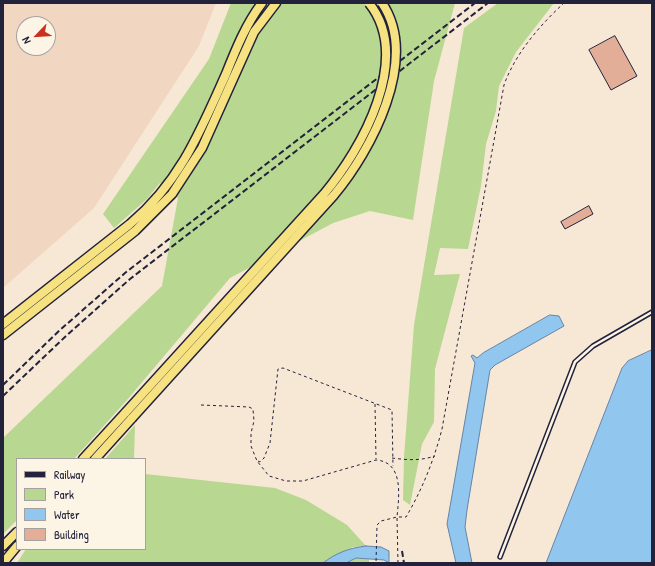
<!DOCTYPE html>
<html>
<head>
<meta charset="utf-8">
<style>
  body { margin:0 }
  #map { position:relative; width:655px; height:566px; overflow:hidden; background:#f7e7d5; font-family:"Patrick Hand",sans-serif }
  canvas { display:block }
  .frame { position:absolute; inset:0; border:4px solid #22223b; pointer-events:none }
  .legend { position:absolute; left:16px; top:458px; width:130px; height:92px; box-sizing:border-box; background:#fcf5e5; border:1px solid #a5a1a1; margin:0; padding:5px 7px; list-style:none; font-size:12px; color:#22223b }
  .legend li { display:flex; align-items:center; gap:8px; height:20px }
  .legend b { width:20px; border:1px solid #a5a1a1 }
  .north { position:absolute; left:16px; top:16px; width:40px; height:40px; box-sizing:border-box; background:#fcf5e5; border:1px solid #a5a1a1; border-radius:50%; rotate:245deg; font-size:11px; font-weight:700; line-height:16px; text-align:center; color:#22223b }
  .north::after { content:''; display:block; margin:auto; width:14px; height:18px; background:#c8321e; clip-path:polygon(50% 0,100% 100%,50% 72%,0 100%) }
</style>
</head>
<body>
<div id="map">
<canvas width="655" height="566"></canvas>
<div class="frame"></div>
<ul class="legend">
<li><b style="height:5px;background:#22223b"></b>Railway</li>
<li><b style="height:11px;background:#b8d790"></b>Park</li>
<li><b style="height:11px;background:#91c6ef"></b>Water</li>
<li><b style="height:11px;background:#e3ae97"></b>Building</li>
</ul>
<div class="north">N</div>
</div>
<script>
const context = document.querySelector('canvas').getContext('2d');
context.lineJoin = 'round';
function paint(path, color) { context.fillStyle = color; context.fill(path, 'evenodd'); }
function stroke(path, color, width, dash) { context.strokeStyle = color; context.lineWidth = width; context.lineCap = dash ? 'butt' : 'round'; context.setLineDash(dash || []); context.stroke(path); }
paint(new Path2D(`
  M3 3H216L199 46 94 208 3 288ZM24 24H48V48H24Z`), '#f1d6c2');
paint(new Path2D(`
  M231 3H455L434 81 413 220 370 211 333 223 230 278 127 400 74 459H17V520L3 534V438L162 286 178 198 160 183 147 199 114 228 103 214 209 59Z
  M498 3H554L516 52 499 86 496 111 486 144 481 186 468 249 440 248 434 275 460 274 435 369 434 422 422 444 410 505 403 500 404 457 414 325 464 28Z
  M135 425 134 459H105Z
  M145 474 275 488 306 500 347 525 366 546 353 547 323 563H17L26 549H145Z
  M356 558 369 559V563H346Z`), '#b8d790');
const water = new Path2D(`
  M550 315 559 316 564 326 495 365 490 370 467 510 465 527 472 563H456L447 524 475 363 471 356 473 355 477 358 483 353Z
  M652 350V563H546L622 368 628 361Z
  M366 546 381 547 389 551V563L384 560 356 558 346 563H323C336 553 349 548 366 546Z`);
paint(water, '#91c6ef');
stroke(water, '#6584a7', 1);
const building = new Path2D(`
  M615 36 637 76 611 90 589 50Z
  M589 206 593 214 565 229 561 222Z`);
paint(building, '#e3ae97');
stroke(building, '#22223b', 1);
const lane = new Path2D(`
  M500 557 575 362 593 346 652 312`);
const highway = new Path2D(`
  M3 324 130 224C180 182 200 132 226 74 236 49 246 24 262 3
  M3 335 135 231 172 194 202 148 254 32 276 3
  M83 459 126 412
  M95 459 132 418
  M3 546 17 532
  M3 563 17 546`);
stroke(lane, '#22223b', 5.5);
stroke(highway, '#22223b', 11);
stroke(new Path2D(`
  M375 404 376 459
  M201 405 249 407 253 409 254 421 251 433V446L257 461 269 476 286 481H303L376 460C404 462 399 496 397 517L381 521 377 525 376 563
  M392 458C407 460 420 461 435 456
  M258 461 260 462 264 458 270 443 278 369 283 368 392 410 393 466
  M398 563 397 517H406C422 490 434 460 442 429L504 85C515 54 540 25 564 3`), '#22223b', 1, [3, 3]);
stroke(lane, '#fcf5e5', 2.5);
stroke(highway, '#f7e281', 8);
stroke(new Path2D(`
  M3 385 60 330 125 273 475 3
  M3 396 66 336 130 279 488 3
  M402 551 404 563`), '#22223b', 2, [6, 3]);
const highwayBridge = new Path2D(`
  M126 412 324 194C362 149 413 58 369 3
  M132 418 334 195C371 151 420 59 382 3`);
stroke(highwayBridge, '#22223b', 11, []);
stroke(highwayBridge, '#f7e281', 8);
</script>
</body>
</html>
